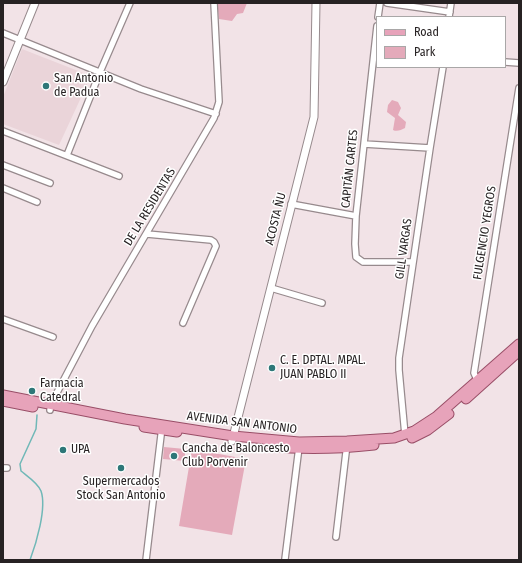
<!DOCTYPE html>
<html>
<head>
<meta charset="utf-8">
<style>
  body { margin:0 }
  #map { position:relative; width:522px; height:563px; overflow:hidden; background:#f2e3e7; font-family:"Fira Sans Condensed",sans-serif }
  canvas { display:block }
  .frame { position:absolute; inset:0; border:4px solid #272223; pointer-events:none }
  .legend { position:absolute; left:376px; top:16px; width:130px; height:52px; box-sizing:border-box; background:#fff; border:1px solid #a9a7a7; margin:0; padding:5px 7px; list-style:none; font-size:12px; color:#272223 }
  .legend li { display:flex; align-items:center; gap:8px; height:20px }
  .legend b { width:20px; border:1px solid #a9a7a7 }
</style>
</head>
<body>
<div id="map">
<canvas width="522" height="563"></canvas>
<div class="frame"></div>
<ul class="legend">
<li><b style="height:5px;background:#e7a3ba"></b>Road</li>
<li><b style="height:11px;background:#e4aaba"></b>Park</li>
</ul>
</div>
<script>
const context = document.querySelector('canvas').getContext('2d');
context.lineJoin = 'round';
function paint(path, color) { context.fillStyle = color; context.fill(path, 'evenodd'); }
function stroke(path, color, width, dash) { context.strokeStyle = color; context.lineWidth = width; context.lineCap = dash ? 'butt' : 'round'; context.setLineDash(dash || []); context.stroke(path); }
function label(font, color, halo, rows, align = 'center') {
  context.font = font + ' "Fira Sans Condensed",sans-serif'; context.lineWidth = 3; context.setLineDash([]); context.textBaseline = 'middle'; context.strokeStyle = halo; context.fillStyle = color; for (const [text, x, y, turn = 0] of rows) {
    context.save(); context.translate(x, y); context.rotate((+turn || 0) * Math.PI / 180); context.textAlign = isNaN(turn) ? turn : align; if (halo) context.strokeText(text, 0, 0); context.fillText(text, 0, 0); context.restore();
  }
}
paint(new Path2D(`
  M22 49 91 76 59 145 3 124V97Z`), '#ead4d9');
paint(new Path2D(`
  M217 3H247L243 13 237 14 232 21 219 19Z
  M392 100 398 102 401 108 398 115 406 122 405 128C401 130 397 132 393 130L395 118 387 112 388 105Z
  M164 447 185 449V461L163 459Z
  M192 449 246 459 232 535 179 526Z`), '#e4aaba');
stroke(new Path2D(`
  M30 560C36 544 47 508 41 491 38 483 27 476 21 471L20 464 36 429 37 415`), '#70b8b7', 1.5);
const minor = new Path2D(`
  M387 3 450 12
  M378 17 380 3
  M449 17 451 3
  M377 26 356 216 355 244 356 257 363 262H413
  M3 33 141 89 216 114
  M505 62 519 63
  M3 131 119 176
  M364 144 430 148
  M67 155 100 72 130 3
  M3 165 50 183
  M3 188 37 202
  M291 204 356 216
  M147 234 211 240 214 242 216 246 183 323
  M271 288 322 303
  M3 319 53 337
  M478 382 474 373 519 88
  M50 410 51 404 92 326 214 118 219 102 214 3
  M405 435 399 370V358L430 148 443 67
  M3 468H7
  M336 537 347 444
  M285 559 299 447
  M146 560 162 427`);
const tertiary = new Path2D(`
  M3 82 35 3
  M232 441 314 117 316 3`);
const primary = new Path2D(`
  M3 395 125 419 233 436 299 442 347 441 394 438 414 431 437 416 519 344
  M466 399 516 354
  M3 401 33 407
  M144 427 177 432
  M412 438 428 430 449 414
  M267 446C302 450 338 449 374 445`);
stroke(minor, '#978a8d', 8);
stroke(tertiary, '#978a8d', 9);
stroke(primary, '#994e67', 11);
stroke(minor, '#fff', 5.5);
stroke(tertiary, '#fff', 7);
stroke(primary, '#e7a3ba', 9);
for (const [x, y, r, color] of [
  [46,86,4,"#2e7778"],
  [272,368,4,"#2e7778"],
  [32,391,4,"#2e7778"],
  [63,450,4,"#2e7778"],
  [174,456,4,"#2e7778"],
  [121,468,4,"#2e7778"]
]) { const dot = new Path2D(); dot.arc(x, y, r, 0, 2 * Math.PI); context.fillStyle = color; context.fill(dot); stroke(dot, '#fff', 1.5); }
label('12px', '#272223', '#fff', [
  ["San Antonio",54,79],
  ["de Padua",54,93],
  ["C. E. DPTAL. MPAL.",280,361],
  ["JUAN PABLO II",280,375],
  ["Farmacia",40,384],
  ["Catedral",40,398],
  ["Cancha de Baloncesto",182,449],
  ["Club Porvenir",182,463],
  ["UPA",71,450],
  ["Supermercados",121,482,"center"],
  ["Stock San Antonio",121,496,"center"]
], 'left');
label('12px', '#272223', '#fff', [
  ["CAPITÁN CARTES",350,169,-84],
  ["DE LA RESIDENTAS",150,207,-59],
  ["ACOSTA ÑU",276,219,-76],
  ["FULGENCIO YEGROS",485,233,-81],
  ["GILL VARGAS",404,249,-82],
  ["AVENIDA SAN ANTONIO",242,423,7]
]);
</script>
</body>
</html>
